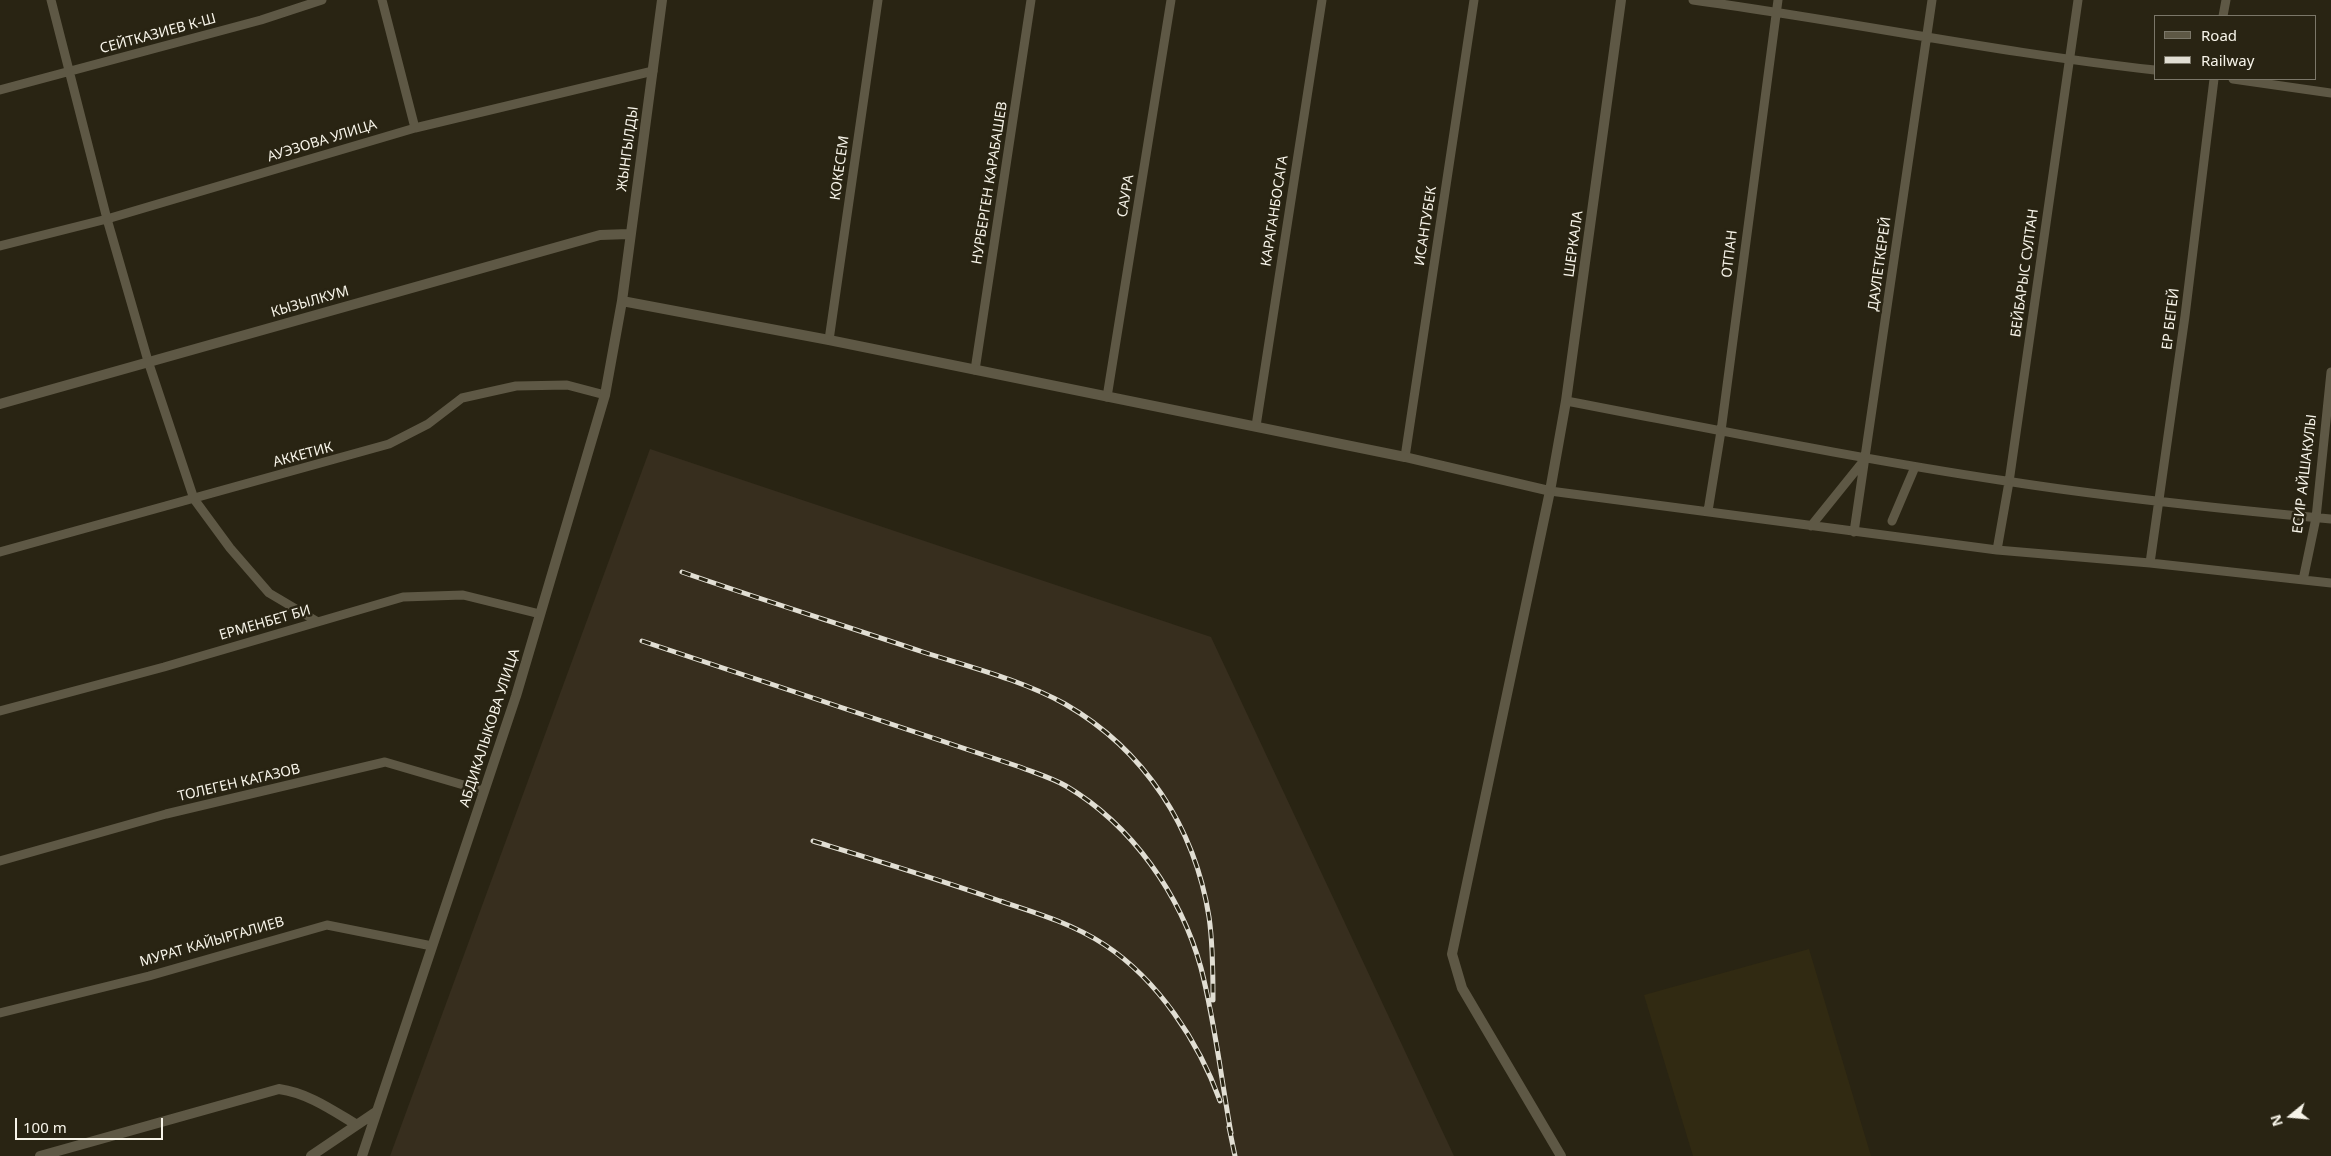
<!DOCTYPE html>
<html>
<head>
<meta charset="utf-8">
<style>
  body { margin:0 }
  #map { position:relative; width:2331px; height:1156px; overflow:hidden; background:#292413; font-family:"Noto Sans",sans-serif }
  canvas { display:block }
  .legend { position:absolute; left:2154px; top:15px; width:162px; height:65px; box-sizing:border-box; background:#292413; border:1px solid #7b7769; margin:0; padding:6px 9px; list-style:none; font-size:15px; color:#f7f4e9 }
  .legend li { display:flex; align-items:center; gap:10px; height:25px }
  .legend b { width:25px; border:1px solid #7b7769 }
  .north { position:absolute; left:2266px; top:1091px; width:50px; height:50px; -webkit-text-stroke:4px #292413; paint-order:stroke; rotate:253deg; font-size:14px; font-weight:700; line-height:20px; text-align:center; color:#f7f4e9 }
  .north::after { content:''; display:block; margin:auto; width:18px; height:22px; background:#f7f4e9; clip-path:polygon(50% 0,100% 100%,50% 72%,0 100%) }
  .scale { position:absolute; left:15px; top:1118px; width:148px; height:22px; box-sizing:border-box; border:2px solid #f7f4e9; border-top:0; padding-left:6px; font-size:15px; line-height:18px; white-space:nowrap; color:#f7f4e9; -webkit-text-stroke:4px #292413; paint-order:stroke }
</style>
</head>
<body>
<div id="map">
<canvas width="2331" height="1156"></canvas>
<ul class="legend">
<li><b style="height:6px;background:#5e5845"></b>Road</li>
<li><b style="height:6px;background:#e1ded3"></b>Railway</li>
</ul>
<div class="north">N</div>
<div class="scale">100 m</div>
</div>
<script>
const context = document.querySelector('canvas').getContext('2d');
context.lineJoin = 'round';
function paint(path, color) { context.fillStyle = color; context.fill(path, 'evenodd'); }
function stroke(path, color, width, dash) { context.strokeStyle = color; context.lineWidth = width; context.lineCap = dash ? 'butt' : 'round'; context.setLineDash(dash || []); context.stroke(path); }
function label(font, color, halo, rows, align = 'center') {
  context.font = font + ' "Noto Sans",sans-serif'; context.lineWidth = 5; context.setLineDash([]); context.textBaseline = 'middle'; context.strokeStyle = halo; context.fillStyle = color; for (const [text, x, y, turn = 0] of rows) {
    context.save(); context.translate(x, y); context.rotate((+turn || 0) * Math.PI / 180); context.textAlign = isNaN(turn) ? turn : align; if (halo) context.strokeText(text, 0, 0); context.fillText(text, 0, 0); context.restore();
  }
}
paint(new Path2D(`
  M1809 949 1871 1156H1693L1644 995Z`), '#312a12');
paint(new Path2D(`
  M650 449 1211 637 1454 1156H390Z`), '#372e1e');
stroke(new Path2D(`
  M51 0 107 219 148 361 194 499 230 548 269 593 318 622
  M382 0 415 128
  M1693 0C1847 21 2000 53 2155 70
  M2223 16 2226 0
  M2233 79 2331 93
  M0 90 261 20 322 0
  M0 246 107 219 415 128 653 71
  M829 340 878 0
  M975 370 1031 0
  M1107 397 1171 0
  M1566 401C1713 429 1859 459 2006 481 2114 498 2223 509 2331 519
  M1256 426 1322 0
  M1405 457 1474 0
  M1550 491 1997 550 2150 563 2331 583
  M1708 511 1721 431 1778 0
  M1892 521 1915 467
  M1811 526 1865 459
  M1854 532 1932 0
  M1997 550 2009 482 2078 0
  M0 552 389 444 428 424 462 398 516 386 567 385 605 395
  M2150 563 2185 316 2214 79
  M2303 580 2316 518 2331 372
  M0 711 164 667 403 597 463 595 540 614
  M0 861 166 814 385 762 484 791
  M0 1013 149 976 327 925 432 946`), '#5e5845', 9);
stroke(new Path2D(`
  M622 301 829 340 1405 457 1550 491
  M0 404 600 235 629 234
  M40 1156 279 1089C308 1093 332 1110 357 1125
  M311 1156 376 1112
  M362 1156 516 696 605 395 622 301 662 0
  M1561 1156 1462 988 1452 954 1550 491 1566 401 1621 0`), '#5e5845', 10);
const rail = new Path2D(`
  M682 572C762 600 843 625 923 652 970 667 1022 680 1065 704 1145 750 1195 828 1209 917 1213 944 1213 973 1213 1000
  M642 641 1020 767C1035 773 1052 778 1066 786 1132 825 1181 895 1201 968 1215 1022 1221 1078 1231 1133
  M813 841C875 860 938 879 1000 901 1037 913 1073 924 1105 945 1158 980 1199 1042 1220 1101
  M1229 1127 1235 1156`);
stroke(rail, '#e1ded3', 5);
stroke(rail, '#292413', 3, [9]);
label('14px', '#f7f4e9', '#292413', [
  ["СЕЙТКАЗИЕВ К-Ш",158,34,-15],
  ["АУЭЗОВА УЛИЦА",322,141,-17],
  ["ЖЫНГЫЛДЫ",628,149,-82],
  ["КОКЕСЕМ",840,168,-82],
  ["НУРБЕРГЕН КАРАБАШЕВ",990,183,-81],
  ["САУРА",1126,196,-81],
  ["КАРАГАНБОСАГА",1275,211,-81],
  ["ИСАНТУБЕК",1426,226,-81],
  ["ШЕРКАЛА",1574,244,-82],
  ["ОТПАН",1730,254,-83],
  ["ДАУЛЕТКЕРЕЙ",1880,264,-82],
  ["БЕЙБАРЫС СУЛТАН",2025,273,-82],
  ["КЫЗЫЛКУМ",310,302,-16],
  ["ЕР БЕГЕЙ",2171,319,-83],
  ["АККЕТИК",303,455,-15],
  ["ЕСИР АЙШАКУЛЫ",2305,474,-83],
  ["ЕРМЕНБЕТ БИ",265,623,-16],
  ["АБДИКАЛЫКОВА УЛИЦА",490,728,-72],
  ["ТОЛЕГЕН КАГАЗОВ",239,783,-13],
  ["МУРАТ КАЙЫРГАЛИЕВ",212,942,-16]
]);
</script>
</body>
</html>
